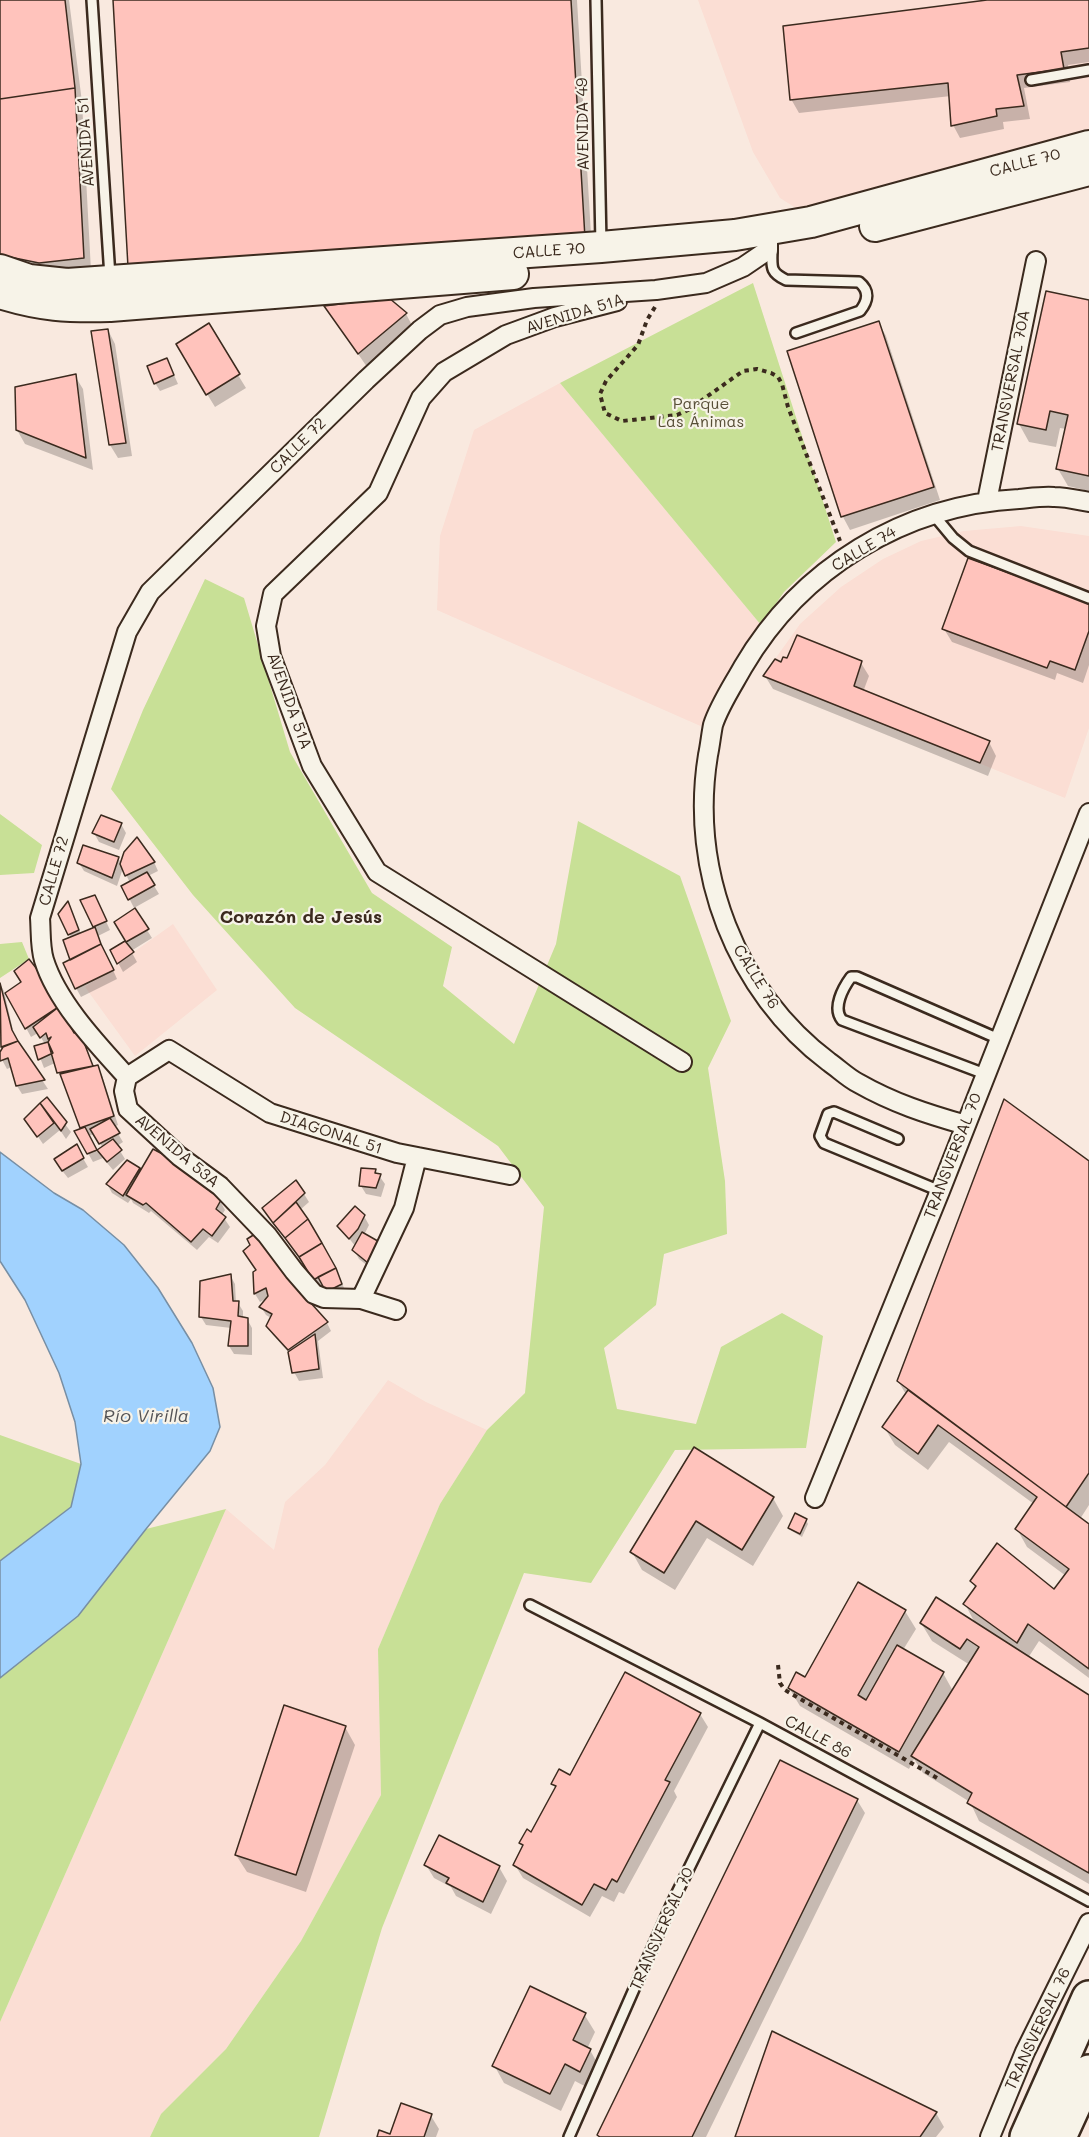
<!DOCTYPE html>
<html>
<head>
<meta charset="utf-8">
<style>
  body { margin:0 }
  canvas { display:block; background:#f9e9df }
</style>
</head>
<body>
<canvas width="1089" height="2137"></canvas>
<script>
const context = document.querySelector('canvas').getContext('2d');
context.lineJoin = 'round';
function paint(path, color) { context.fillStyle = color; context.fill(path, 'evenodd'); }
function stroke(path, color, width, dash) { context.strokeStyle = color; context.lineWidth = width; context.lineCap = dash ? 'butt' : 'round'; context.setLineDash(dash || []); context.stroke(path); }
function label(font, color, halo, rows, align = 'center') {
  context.font = font + ' Mali,sans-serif'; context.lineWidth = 4.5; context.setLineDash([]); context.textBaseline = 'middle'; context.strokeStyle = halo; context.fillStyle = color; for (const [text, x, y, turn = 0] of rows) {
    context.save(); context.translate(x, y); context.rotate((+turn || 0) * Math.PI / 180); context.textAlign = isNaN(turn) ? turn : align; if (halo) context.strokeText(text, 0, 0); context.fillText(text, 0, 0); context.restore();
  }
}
paint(new Path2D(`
  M698 0H1089V133L799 210 780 198 753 152Z
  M560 383 761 625 732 664 705 728 437 610 440 536 474 430Z
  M1021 526 1089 536V728L1065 798 763 676 800 624 841 587 883 559 921 541 964 531Z
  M173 924 217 990 135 1056 85 987Z
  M388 1380 426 1402 487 1430 440 1504 378 1649 381 1795 301 1941 226 2049 161 2114 150 2137H0V2022L226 1509 274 1550 285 1502 325 1465Z`), '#fbded4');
paint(new Path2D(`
  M753 283 836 542 784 592 761 625 560 383Z
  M205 579 244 598 290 752 372 893 452 947 443 986 514 1044 556 944 578 821 680 876 731 1021 708 1068 725 1181 727 1234 664 1254 656 1305 604 1348 617 1409 696 1424 721 1347 782 1313 823 1336 806 1448 675 1450 591 1583 524 1573 382 1928 319 2137H150L161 2114 226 2049 301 1941 381 1795 378 1649 440 1504 487 1430 525 1393 544 1207 498 1146 295 1008 193 895 111 789 143 710Z
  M0 814 42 845 34 873 0 875Z
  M22 942 29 959 0 978V944Z
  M0 1435 81 1464 71 1507 0 1561Z
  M226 1509 0 2022V1678L78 1616 146 1529Z`), '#c8e096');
const water = new Path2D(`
  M0 1152 54 1193 83 1210 124 1245 158 1288 192 1343 213 1388 220 1427 210 1451 146 1529 78 1616 0 1678V1561L71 1507 81 1464 75 1422 59 1373 25 1300 0 1261Z`);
paint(water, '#a1d2fe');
stroke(water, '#788fa4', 1.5);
paint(new Path2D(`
  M0 0H69L82 102 91 271 0 263Z
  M114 0H577L592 251Z
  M999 0H1089V62L1068 65 1070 82 1024 88 1030 119 1003 122 1004 129 960 138 953 125 951 96 799 113 791 99Z
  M389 300 406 314 413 327 367 367 326 307Z
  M1089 302V491L1068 486 1058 469 1066 429 1060 428 1056 447 1029 442 1019 424Z
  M879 323 886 336 940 500 850 530 843 517 789 352Z
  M108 330 115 344 132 456 118 458 110 445Z
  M185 358 238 375 246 388 215 407Z
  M167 359 178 384 160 391 155 383Z
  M75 376 83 389 93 470 25 444 17 430Z
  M1089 604V665L1083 683 1057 673 1055 680 952 642 944 629Z
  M861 663 869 676 863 692 989 742 996 756 988 776 773 689 765 676Z
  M121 824 126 833 119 850 99 842 94 833Z
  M118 858 121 863 154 862 158 871 148 876 159 894 134 908 123 886 130 883 123 868 117 886 84 871 79 863Z
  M82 901 99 906 110 930 98 936 117 979 81 997 76 988 72 961 68 904 81 934 95 928Z
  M135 911 152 938 131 951 137 962 123 972 112 951 127 941Z
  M29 961 77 1031 75 1035 84 1042 94 1067 97 1066 102 1075 118 1125 114 1127 123 1142 117 1146 125 1159 113 1170 103 1158 93 1162 76 1132 82 1130 64 1081 55 1063 44 1068 36 1047 45 1044 38 1033 31 1037 7 993 23 983ZM94 1134 103 1148 97 1152 88 1136Z
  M0 984 4 991 15 1039 48 1089 22 1094 17 1086 12 1067 7 1069 1 1058 0 1059 3 1049 0 1043Z
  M46 1099 71 1132 66 1139 60 1130 43 1144 26 1119Z
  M76 1146 88 1167 68 1178 60 1168Z
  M1089 1163V1505L1080 1519 1089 1526V1678L1039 1641 1028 1658 1089 1697V1884L979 1821 970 1802 923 1773 914 1759 909 1769 800 1706 789 1688 905 1611 916 1629 903 1650 943 1673 953 1691 970 1665 932 1641 921 1623 976 1625 965 1604 976 1589 971 1581 1055 1592 1066 1576 1027 1547 1017 1529 1034 1504 949 1442 928 1470 895 1445 884 1427 907 1396 898 1381Z
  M139 1169 141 1173 220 1201 225 1210 222 1215 230 1227 218 1243 209 1237 197 1250 151 1211 149 1213 133 1203 131 1199 128 1203 112 1193 107 1184Z
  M375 1170 385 1184 381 1197 366 1194 361 1186Z
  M304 1194 309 1202 300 1210 340 1278 346 1293 332 1300 324 1285 319 1287 292 1246 264 1209Z
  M364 1216 369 1225 364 1235 378 1274 359 1259 354 1250 356 1247 339 1226Z
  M255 1273 298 1292 327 1323 331 1331 318 1341 323 1378 299 1381 294 1372 290 1354 273 1335 267 1326 271 1318 266 1315 261 1307 269 1297 260 1302 255 1294Z
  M230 1275 235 1284 236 1303H238L243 1311V1318L247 1319 252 1328V1355L234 1354 229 1346 231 1328 206 1325 201 1317Z
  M694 1449 773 1498 783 1516 753 1566 707 1538 675 1590 642 1570 632 1552Z
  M806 1520 808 1524 802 1537 792 1531 789 1528Z
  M700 1714 708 1727 674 1791 677 1797 624 1894 619 1892 614 1902 602 1896 590 1917 523 1878 515 1865 523 1847 521 1843 532 1834 556 1789 553 1784Z
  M345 1727 355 1745 306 1892 247 1872 236 1855Z
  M857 1800 865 1813 706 2137H599L598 2135Z
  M426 1865 499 1867 507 1881 491 1914 456 1896 451 1887 434 1878Z
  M584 2014 595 2032 587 2049 590 2050 600 2068 590 2089 575 2081 561 2111 504 2083 494 2065Z
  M936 2113 944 2127 936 2137H736Z
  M431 2116 439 2129 436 2137H378L391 2136Z`), '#0003');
const building = new Path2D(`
  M0 0H65L75 88 0 99Z
  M113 0H571L585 238 128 267Z
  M987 0H1089V48L1061 52 1064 69 1017 75 1024 106 996 109 997 116 951 126 948 83 790 100 783 26Z
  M75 88 84 258 39 263 0 255V99Z
  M1046 291 1089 300V476L1056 469 1068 415 1050 411 1046 430 1017 424Z
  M389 298 407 313 358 354 324 306Z
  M879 321 934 487 841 517 787 351Z
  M209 323 240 374 206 395 176 344Z
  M108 329 126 443 109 445 91 331Z
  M167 358 174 375 154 384 147 366Z
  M76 374 86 458 16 430 15 387Z
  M968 558 1089 602V631L1075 670 1050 661 1047 668 942 629Z
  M797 635 862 661 854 686 990 741 980 763 763 676 775 659 781 662 783 657 787 658Z
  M101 815 122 823 114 842 92 833Z
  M137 837 155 862 125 876 120 864 124 852Z
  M83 845 119 857 112 878 77 863Z
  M147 872 155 885 128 900 121 886Z
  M95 895 107 921 93 927 80 900Z
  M68 901 79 930 68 935 58 914Z
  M135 908 149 929 126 942 114 922Z
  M95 927 101 944 70 960 63 940Z
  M125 941 134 952 117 964 110 950Z
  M101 944 114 970 75 989 63 963Z
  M29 959 40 973 60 1006 25 1029 5 993 21 982 14 971Z
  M0 983 12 1030 18 1041 1 1047Z
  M60 1006 74 1033 80 1032 93 1066 57 1073 48 1042 51 1037 48 1039 46 1033 40 1038 33 1027Z
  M18 1041 45 1080 16 1086 8 1058 0 1061V1052L3 1047Z
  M48 1042 53 1053 38 1060 34 1046Z
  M98 1065 114 1116 80 1128 60 1074Z
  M47 1097 67 1122 61 1131 40 1103Z
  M1004 1099 1089 1161V1473L1066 1507 897 1381Z
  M40 1103 54 1123 37 1137 24 1119Z
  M110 1118 120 1133 99 1144 90 1129Z
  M85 1127 97 1150 87 1154 74 1131Z
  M113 1139 122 1150 107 1162 97 1150Z
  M77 1144 84 1158 62 1171 54 1159Z
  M153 1149 172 1159 221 1200 216 1209 226 1217 212 1236 203 1229 191 1242 146 1203 143 1205 126 1195Z
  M127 1160 140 1168 123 1196 106 1184Z
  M361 1168 376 1169 375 1173 381 1174 376 1188 359 1186Z
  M296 1180 305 1193 273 1223 262 1208Z
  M296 1202 308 1219 285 1238 273 1223Z
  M355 1206 365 1215 358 1229 349 1239 337 1226Z
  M308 1219 322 1243 299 1257 285 1238Z
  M362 1232 383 1244 373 1267 352 1250Z
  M255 1234 283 1267 300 1291 328 1322 288 1350 266 1326 272 1314 259 1307 268 1296 266 1288 254 1294 253 1272 256 1270 243 1251 250 1245 247 1239Z
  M322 1243 336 1268 313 1280 299 1257Z
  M336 1268 342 1284 326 1292 318 1277Z
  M231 1274 233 1301H239L238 1316 248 1318V1346H228L231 1321 199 1317 200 1281Z
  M315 1334 319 1369 292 1373 288 1352Z
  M908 1390 1089 1524V1669L1028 1624 1017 1643 963 1604 976 1586 970 1581 997 1543 1054 1589 1069 1569 1015 1529 1037 1497 938 1425 918 1454 882 1427Z
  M694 1447 774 1497 742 1550 696 1521 664 1573 630 1552Z
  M795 1513 807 1519 800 1534 788 1528Z
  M858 1582 906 1610 858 1695 866 1700 897 1645 944 1672 899 1752 788 1688 796 1672 805 1677Z
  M936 1597 1089 1695V1873L967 1803 972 1793 911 1756 979 1647 967 1639 960 1649 920 1623Z
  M625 1672 701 1713 665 1780 670 1782 617 1882 612 1879 606 1890 594 1884 582 1905 513 1865 523 1845 519 1843 527 1829 531 1832 556 1786 551 1784 559 1769 570 1775Z
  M284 1705 346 1726 296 1875 235 1855Z
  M780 1760 858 1799 692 2137H600L597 2135Z
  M439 1835 500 1866 483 1902 446 1883 449 1878 424 1865Z
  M530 1986 586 2013 573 2040 591 2049 580 2072 565 2064 550 2094 492 2066Z
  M772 2031 937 2112 920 2137H735Z
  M401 2103 432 2114 424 2137H377L379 2130 390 2134Z`);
paint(building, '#ffc3bc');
stroke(building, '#3b2a1e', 1.5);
const lane = new Path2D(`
  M92 0 110 277
  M596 0 601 244
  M1031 80 1089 70
  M772 249C772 266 769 272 786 280L859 282C870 291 868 301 860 311L796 333
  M933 514 953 538 969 551 1089 598
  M985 1074 842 1020C832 1008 843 988 851 977H857L999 1039
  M898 1139 834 1112 828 1114 820 1136 824 1143 940 1191
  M530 1605 760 1723 1089 1901
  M569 2137 671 1905 760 1723`);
const street = new Path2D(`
  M617 301 555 317 506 335 444 372 421 398 378 493 273 594 266 626 271 656 312 766 377 872 682 1062
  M987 501 1036 261
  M127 1077 169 1050 270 1113 397 1153 510 1175
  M966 1125C927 1114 893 1103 858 1083 848 1078 839 1069 829 1062 736 992 689 871 708 755 710 746 711 735 713 725 719 706 733 685 743 667 801 568 904 505 1019 499 1030 498 1043 496 1054 497 1066 497 1078 500 1089 502
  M361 1299 404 1208 417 1157
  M396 1310 361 1299 324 1298 314 1294 294 1271 267 1235 220 1186 179 1156 128 1109 124 1091 127 1077C97 1044 57 1002 44 960 40 947 41 931 40 918L127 632 150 592 366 380 420 330 440 315 467 307 534 298 656 290 706 283 743 267 768 250V230
  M815 1498 940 1191 1089 813
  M990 2137 1025 2052 1089 1923`);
const primary = new Path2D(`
  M875 226 1089 170
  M0 270 29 280 67 284 601 247 735 235 811 222 1089 146
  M0 293C42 306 67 307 110 306L513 274`);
const highway = new Path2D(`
  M1027 2137 1089 1998
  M1059 2137 1089 2072`);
stroke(lane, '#3b2a1e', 14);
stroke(street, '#3b2a1e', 22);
stroke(primary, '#3b2a1e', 34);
stroke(highway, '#3b2a1e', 38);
stroke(new Path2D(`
  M655 307 647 320 638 345 606 381 600 394 605 413 622 421 677 415 688 410 743 371 757 369 771 373 778 377 782 384 788 407 840 541
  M778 1665 780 1683 785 1690 937 1778`), '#3b2a1e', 4, [4.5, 4.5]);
stroke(lane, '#f7f3e8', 9);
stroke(street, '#f7f3e8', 18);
stroke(primary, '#f7f3e8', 30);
stroke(highway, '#f7f3e8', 33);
label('16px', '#3b2a1e', '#f7f3e8', [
  ["AVENIDA 49",583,124,-91],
  ["AVENIDA 51",86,142,-94],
  ["CALLE 70",1025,163,-15],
  ["CALLE 70",549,251,-4],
  ["AVENIDA 51A",575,314,-17],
  ["TRANSVERSAL 70A",1011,381,-79],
  ["CALLE 72",298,446,-45],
  ["CALLE 74",864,549,-31],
  ["AVENIDA 51A",289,701,70],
  ["CALLE 72",54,871,-74],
  ["CALLE 76",756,977,58],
  ["DIAGONAL 51",331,1133,18],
  ["AVENIDA 53A",177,1151,40],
  ["TRANSVERSAL 70",953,1156,-69],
  ["CALLE 86",818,1737,28],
  ["TRANSVERSAL 70",662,1929,-66],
  ["TRANSVERSAL 76",1038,2029,-65]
]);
label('16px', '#574e36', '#f7f3e8', [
  ["Parque",701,404],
  ["Las Ánimas",701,422]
]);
label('bold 18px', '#3b2a1e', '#f7f3e8', [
  ["Corazón de Jesús",301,917]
]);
label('italic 18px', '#545456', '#f7f3e8', [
  ["Río Virilla",146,1416]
]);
</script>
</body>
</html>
